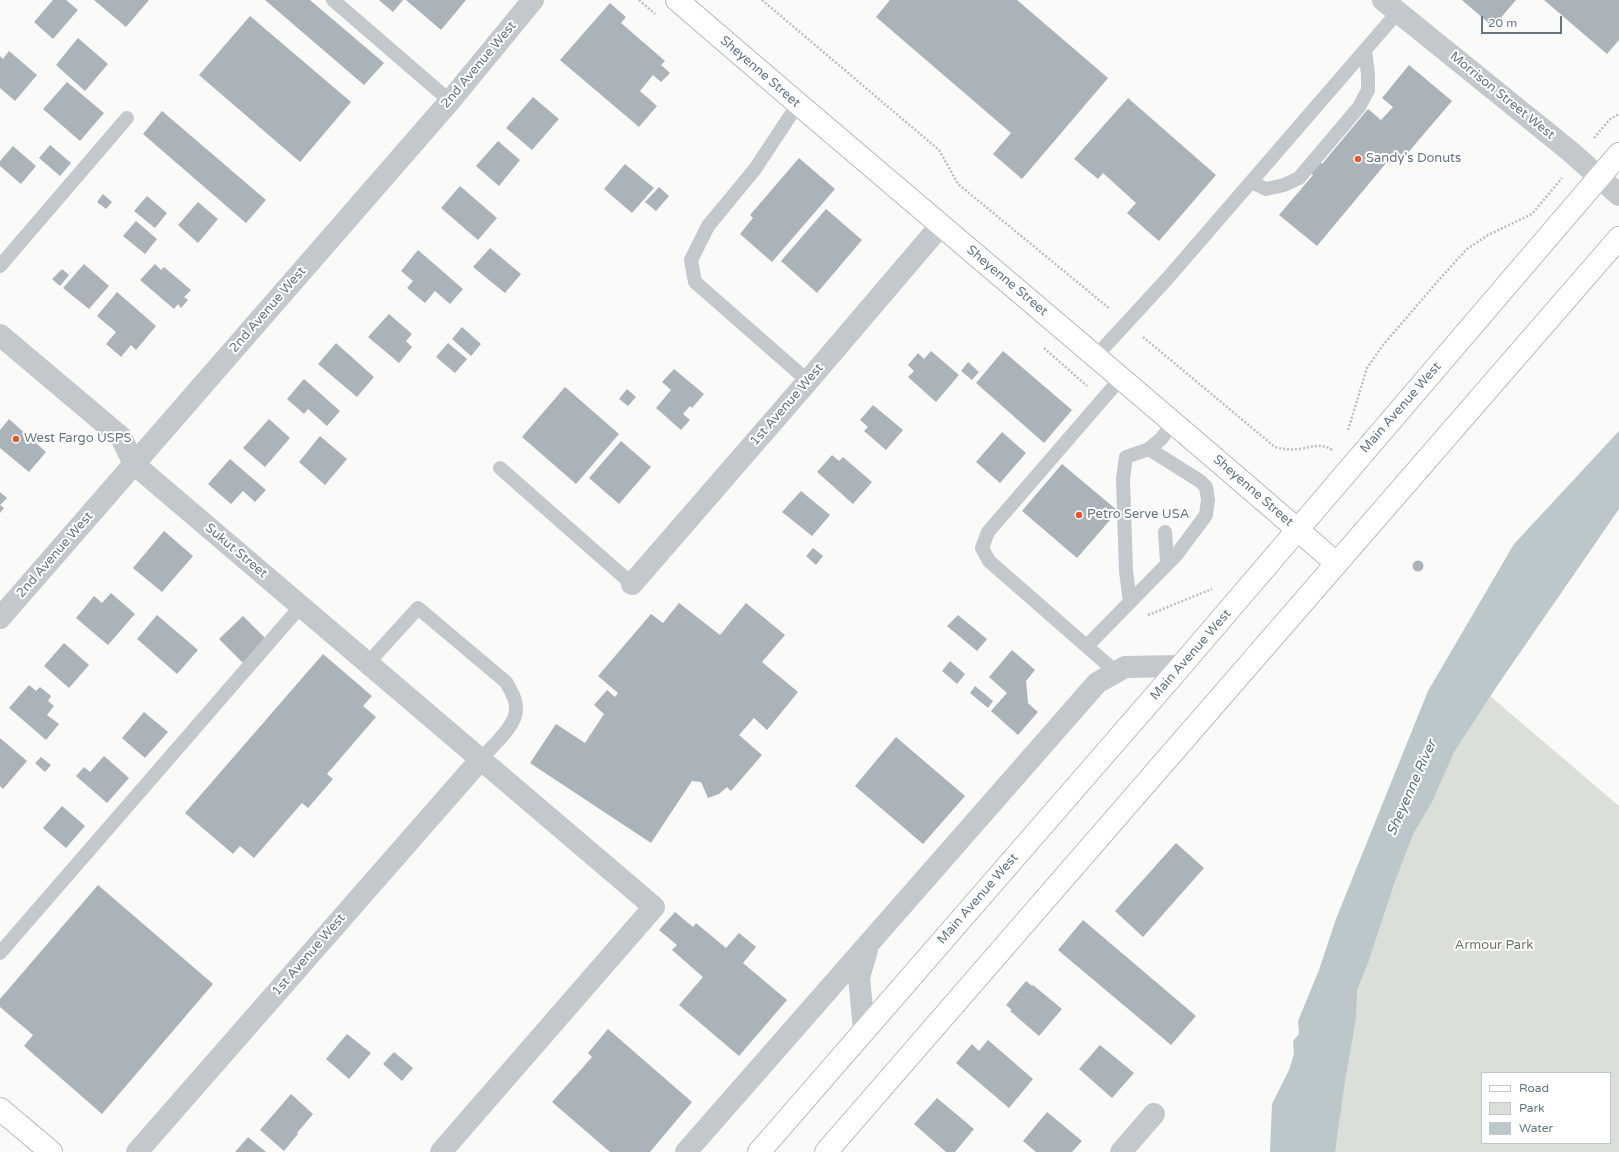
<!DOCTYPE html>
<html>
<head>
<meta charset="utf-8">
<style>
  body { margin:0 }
  #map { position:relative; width:1619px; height:1152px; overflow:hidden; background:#fafaf8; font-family:"Varela Round",sans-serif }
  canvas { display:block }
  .legend { position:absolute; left:1481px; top:1072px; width:130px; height:72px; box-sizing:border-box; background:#fff; border:1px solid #c1c8cd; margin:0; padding:5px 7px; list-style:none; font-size:12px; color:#657683 }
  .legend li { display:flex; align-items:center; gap:8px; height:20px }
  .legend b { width:20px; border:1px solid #c1c8cd }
  .scale { position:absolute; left:1481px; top:16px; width:81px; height:18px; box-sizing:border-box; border:2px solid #657683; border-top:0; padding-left:5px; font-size:12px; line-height:14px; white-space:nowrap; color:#657683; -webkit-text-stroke:3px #fff; paint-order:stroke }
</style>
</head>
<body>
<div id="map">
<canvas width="1619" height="1152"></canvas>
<ul class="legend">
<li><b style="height:5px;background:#fff"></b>Road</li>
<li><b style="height:11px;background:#dadfd7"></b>Park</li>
<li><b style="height:11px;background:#bbc7cb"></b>Water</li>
</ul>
<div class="scale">20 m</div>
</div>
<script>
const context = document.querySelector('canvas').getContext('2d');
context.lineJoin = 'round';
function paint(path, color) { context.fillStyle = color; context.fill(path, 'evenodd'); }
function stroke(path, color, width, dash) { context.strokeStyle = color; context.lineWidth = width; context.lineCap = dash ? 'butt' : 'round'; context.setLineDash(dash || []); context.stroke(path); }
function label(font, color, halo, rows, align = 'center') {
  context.font = font + ' "Varela Round",sans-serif'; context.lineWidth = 4; context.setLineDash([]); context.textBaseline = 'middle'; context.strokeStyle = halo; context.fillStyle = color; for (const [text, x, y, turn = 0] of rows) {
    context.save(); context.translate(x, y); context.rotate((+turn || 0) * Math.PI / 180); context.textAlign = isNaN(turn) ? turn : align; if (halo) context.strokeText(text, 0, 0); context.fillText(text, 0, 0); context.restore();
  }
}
paint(new Path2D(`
  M1490 696 1619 806V1152H1315L1344 984 1437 773ZM1482 1073H1610V1143H1482Z`), '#dadfd7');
paint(new Path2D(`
  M1619 431V509L1497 686 1454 752 1432 802 1414 832 1394 884 1368 963 1357 990 1356 1018 1345 1081 1335 1152H1270L1272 1104 1289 1070 1294 1054 1293 1041 1299 1034 1298 1021 1319 970 1336 919 1428 691 1514 544Z`), '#bbc7cb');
paint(new Path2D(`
  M53 0H66L78 10 53 39 34 22Z
  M94 0H149L126 27Z
  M265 0H310L384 63 364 85Z
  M379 0H403L393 12Z
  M406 0H466L441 30Z
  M890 0H1017L1108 78 1022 179 993 154 1011 133 876 17Z
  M1462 0H1516L1493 27Z
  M1544 0H1619V40L1607 54Z
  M610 3 626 17 621 23 665 61 661 65 670 73 661 82 653 75 640 91 657 106 639 127 560 60Z
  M250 16 351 102 300 162 199 75Z
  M78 38 108 64 85 91 56 65Z
  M9 51 37 75 15 101 0 88V56L3 59Z
  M1409 65 1452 101 1400 162 1392 156 1317 246 1279 215 1313 175 1310 173 1320 162 1322 164 1368 109 1381 120 1393 107 1382 98Z
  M67 82 104 113 80 141 43 109Z
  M533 97 559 119 532 150 506 128Z
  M1128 98 1216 175 1159 241 1127 213 1136 203 1103 173 1098 179 1074 159Z
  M162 111 266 200 246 223 143 134Z
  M498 141 520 160 499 186 476 166Z
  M50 145 71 163 60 176 39 158Z
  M13 146 36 166 21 184 0 166V161Z
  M799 158 835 189 772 262 740 234 753 218 750 215Z
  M625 164 654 188 632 213 604 189Z
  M460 186 497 218 478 240 441 208Z
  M659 187 669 196 656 211 645 202Z
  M103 194 112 202 106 209 97 202Z
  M147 196 167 213 155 228 134 211Z
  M198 202 218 219 198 243 178 225Z
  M826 209 862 240 817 293 781 261Z
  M136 221 157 239 145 254 123 236Z
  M490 248 521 274 505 293 473 267Z
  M418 250 463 289 450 304 435 291 425 303 407 288 413 281 401 271Z
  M84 264 109 286 89 309 63 288Z
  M155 264 161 270 164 267 191 290 184 297 188 300 181 308 178 304 174 309 140 280Z
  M62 269 69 275 60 286 52 279Z
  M117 292 156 326 136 350 131 345 121 357 106 344 116 332 97 316Z
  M389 314 412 334 406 341 412 347 399 363 368 337Z
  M462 327 481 344 471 356 452 339Z
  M336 343 374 377 357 397 318 364Z
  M448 343 467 359 455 373 436 357Z
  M931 351 959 375 936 402 908 377 914 371 908 365 918 353 924 359Z
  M1003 351 1072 410 1044 443 976 383Z
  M968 362 979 372 972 380 961 371Z
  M674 369 704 394 692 408 690 406 683 414 690 420 681 430 656 408 671 390 662 382Z
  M304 379 340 411 327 426 308 409 304 414 287 399Z
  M565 387 619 434 576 484 522 437Z
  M627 389 636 397 628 406 619 399Z
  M873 405 903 430 886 450 864 431 868 427 860 420Z
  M9 419 46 452 29 472 0 448V430Z
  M269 419 290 438 265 467 243 448Z
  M1002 432 1026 453 1000 483 976 462Z
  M320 436 347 459 325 485 299 462Z
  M621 441 651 467 619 504 589 478Z
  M832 455 839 461 843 457 872 482 853 504 817 472Z
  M230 459 266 490 255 502 243 491 231 504 208 484Z
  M1062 464 1118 511 1077 558 1022 511Z
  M801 491 830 515 812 536 782 512Z
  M0 492 7 498 0 505 4 508 0 513Z
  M164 531 193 556 162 592 133 568Z
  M813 548 823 556 816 565 806 556Z
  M1412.5 566a5.5 5.5 0 1 1 11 0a5.5 5.5 0 1 1-11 0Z
  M111 593 135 614 108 645 76 618 94 596 102 603Z
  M679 603 720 635 746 603 785 635 762 662 798 692 767 730 754 718 739 735 762 755 731 791 727 787 719 794 708 798 701 782 692 781 651 843 530 763 556 724 585 743 604 714 594 705 607 690 615 697 618 693 598 676 651 614 663 623Z
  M157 615 198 650 177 674 137 639Z
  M958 615 987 639 977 651 947 626Z
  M243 616 267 640 244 664 219 639Z
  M64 643 89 665 69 688 44 666Z
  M1012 650 1035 670 1026 681 1028 703 1038 712 1018 735 991 711 1007 693 989 677Z
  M323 654 372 696 363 706 376 717 327 774 333 779 308 808 302 803 254 858 240 846 233 854 185 813Z
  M950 661 965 674 957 684 942 671Z
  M29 685 36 691 40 687 51 696 48 701 54 706 47 715 59 724 46 740 9 708Z
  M975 686 993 701 988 708 970 693Z
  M144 712 168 732 145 758 122 738Z
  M896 737 965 796 923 844 855 786Z
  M0 738 27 761 3 789 0 786Z
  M104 756 129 778 107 803 76 776 84 767 90 772Z
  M41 757 51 765 45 772 35 763Z
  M62 806 85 826 66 848 43 828Z
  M1176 843 1204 868 1143 937 1115 911Z
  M98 885 213 984 102 1114 24 1046 33 1035 0 1007V999Z
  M675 912 693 927 696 923 726 948 739 933 756 947 743 963 787 1000 739 1056 679 1005 703 977 672 950 677 945 659 930Z
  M1083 920 1196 1016 1171 1045 1058 950Z
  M1026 981 1032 986 1033 985 1062 1009 1039 1036 1010 1011 1012 1010 1006 1005Z
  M608 1029 692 1102 650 1152H610L552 1102 592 1057 588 1053Z
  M347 1034 371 1053 349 1079 326 1059Z
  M988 1040 1033 1079 1009 1108 956 1063 972 1044 979 1051Z
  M1100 1045 1134 1073 1112 1098 1079 1069Z
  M394 1052 413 1068 402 1081 383 1064Z
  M291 1094 313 1114 297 1133 298 1134 284 1151 260 1130Z
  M937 1098 974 1129 955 1152H946L914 1124Z
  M1047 1112 1082 1141 1072 1152H1036L1023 1141Z
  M248 1137 266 1152H235Z`), '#aab3b9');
const secondary = new Path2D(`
  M677 0C896 189 1118 373 1336 563
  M0 1109 51 1152`);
const primary = new Path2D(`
  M759 1152 1181 666 1619 154
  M826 1152 1619 238`);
stroke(secondary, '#b3babf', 24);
stroke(primary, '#b5babe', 24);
stroke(new Path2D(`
  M639 0 655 14
  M762 0 939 150 958 184 1110 309
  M1594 138 1610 119 1619 114
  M1143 337 1275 447C1283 449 1290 450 1298 449 1310 448 1321 442 1332 450
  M1044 348 1087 386
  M1348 430 1367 368 1383 345 1437 282 1467 249 1488 235 1532 214 1562 178
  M1148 615 1212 589`), '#bbbfc2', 2.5, [2, 2]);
stroke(new Path2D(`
  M333 0 450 101
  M798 104 755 169 708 226 691 260 695 282 808 381
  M1251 182 1266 189 1284 185 1299 178 1359 107 1368 90V74L1365 50
  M0 266 127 118
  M1096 356 1167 279 1397 13
  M500 468 632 584
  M1165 532 1167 563
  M1130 602 1126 571 1123 479 1126 457 1149 449
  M1087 646 1177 554 1206 515 1208 500 1206 487 1200 481 1149 449 1161 439 1173 423
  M368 663 418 608 506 682C511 691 517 700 516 711 515 727 491 747 481 759
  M1116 672 989 561 982 548 988 532 1121 378
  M0 953 301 606`), '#c3c8cc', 14);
stroke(new Path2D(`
  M1383 0 1571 152 1619 195
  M0 335 121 437 134 464 654 907 441 1152
  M632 584 808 381 941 225
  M0 618 450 101 533 0
  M864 1030 859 977 867 950
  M137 1152 481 759
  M686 1152 1097 683 1125 667 1181 666
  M1121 1152 1154 1114`), '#c3c8cc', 22);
stroke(secondary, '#fff', 22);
stroke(primary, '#fff', 22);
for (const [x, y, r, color] of [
  [1358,159,4,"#e4572e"],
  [16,439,4,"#e4572e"],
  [1079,515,4,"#e4572e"]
]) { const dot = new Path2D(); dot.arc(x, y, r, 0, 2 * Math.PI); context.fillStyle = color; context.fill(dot); stroke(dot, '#fff', 1.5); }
label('13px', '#657683', '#fff', [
  ["2nd Avenue West",479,65,-50],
  ["Sheyenne Street",760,72,41],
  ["Morrison Street West",1502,96,39],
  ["Sheyenne Street",1007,281,40],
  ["2nd Avenue West",268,310,-49],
  ["1st Avenue West",787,405,-49],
  ["Main Avenue West",1401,408,-49],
  ["Sheyenne Street",1253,491,41],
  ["Sukut Street",236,551,40],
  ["2nd Avenue West",55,555,-49],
  ["Main Avenue West",1191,655,-49],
  ["Main Avenue West",978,899,-49],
  ["1st Avenue West",309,955,-49]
]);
label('13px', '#657683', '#fff', [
  ["Sandy's Donuts",1366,159],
  ["West Fargo USPS",24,439],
  ["Petro Serve USA",1087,515]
], 'left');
label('13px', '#687a64', '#fff', [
  ["Armour Park",1494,946]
]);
label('italic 14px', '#60757c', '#fff', [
  ["Sheyenne River",1412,788,-66]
]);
</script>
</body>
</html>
